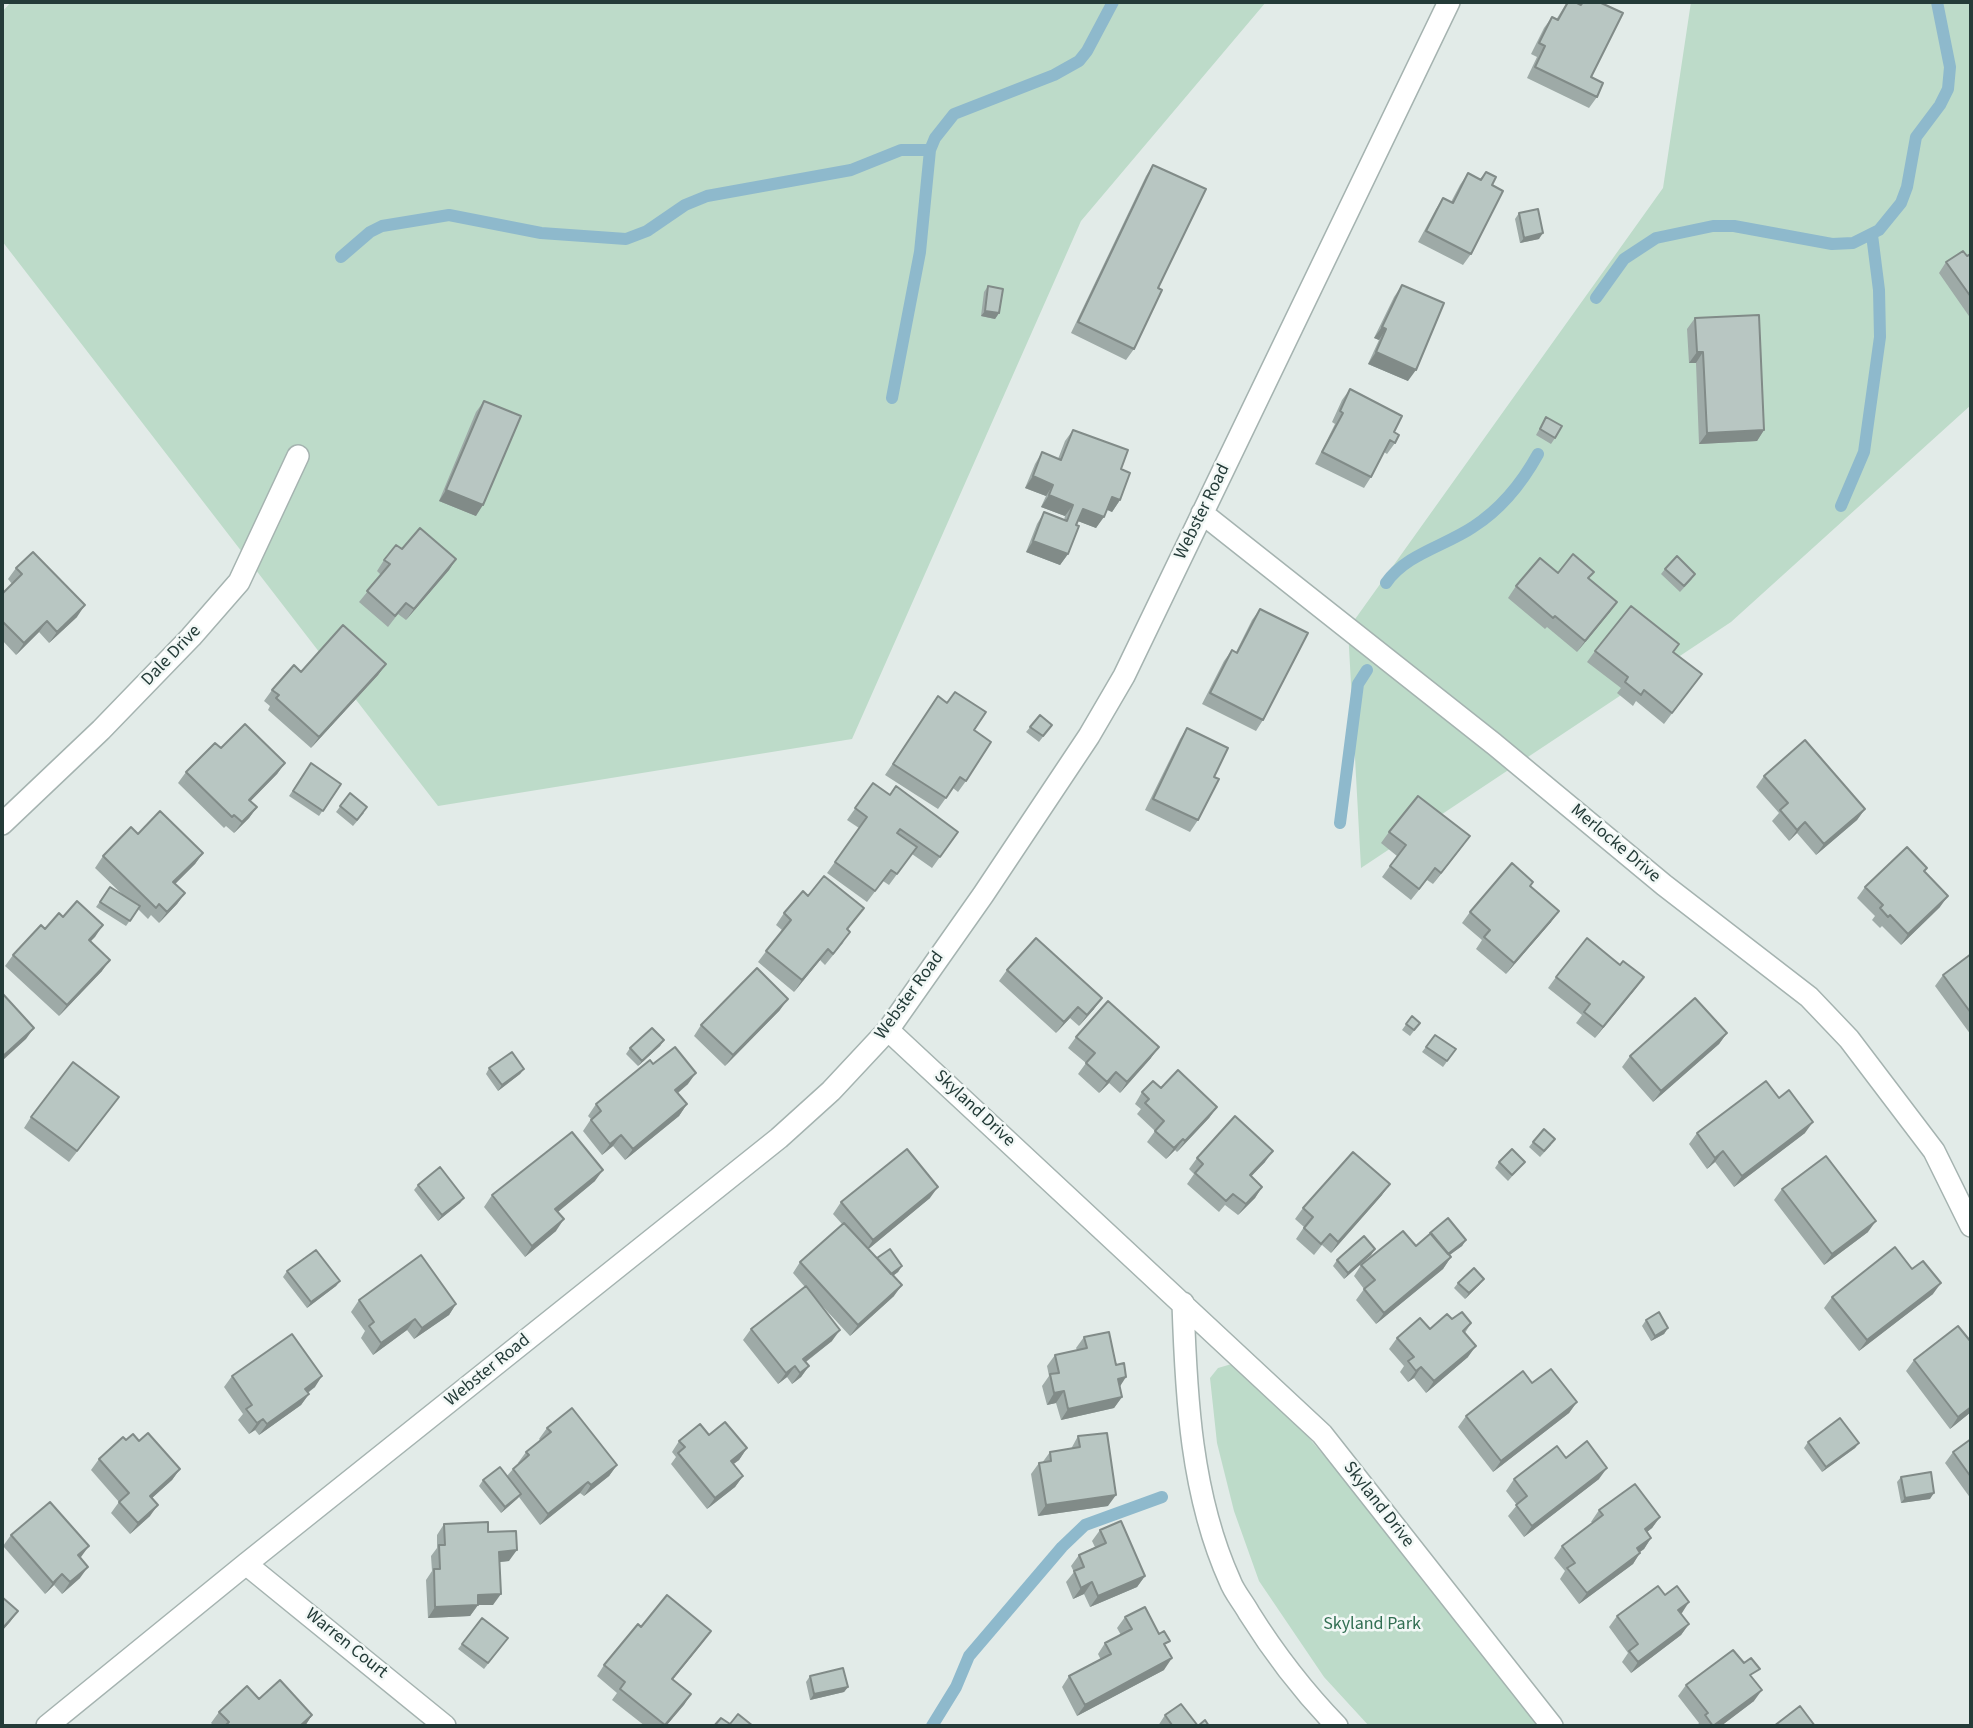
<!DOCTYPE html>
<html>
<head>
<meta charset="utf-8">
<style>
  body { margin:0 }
  #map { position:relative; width:1973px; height:1728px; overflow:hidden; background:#e2ebe8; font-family:"Source Sans 3",sans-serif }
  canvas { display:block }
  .frame { position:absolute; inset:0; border:4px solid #243b38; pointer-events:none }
</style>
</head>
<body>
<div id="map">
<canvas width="1973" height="1728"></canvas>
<div class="frame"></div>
</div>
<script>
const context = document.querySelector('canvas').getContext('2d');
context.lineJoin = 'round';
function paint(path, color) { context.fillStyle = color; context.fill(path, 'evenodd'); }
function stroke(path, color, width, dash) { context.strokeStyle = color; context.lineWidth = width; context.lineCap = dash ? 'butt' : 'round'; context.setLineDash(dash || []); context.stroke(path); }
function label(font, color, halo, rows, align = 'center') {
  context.font = font + ' "Source Sans 3",sans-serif'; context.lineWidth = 5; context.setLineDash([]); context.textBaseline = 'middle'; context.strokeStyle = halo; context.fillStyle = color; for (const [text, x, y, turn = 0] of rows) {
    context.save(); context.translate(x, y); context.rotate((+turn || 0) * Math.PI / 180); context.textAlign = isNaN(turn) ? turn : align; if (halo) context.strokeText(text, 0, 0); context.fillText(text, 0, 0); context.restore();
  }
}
paint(new Path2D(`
  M11 2H1266L1081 221 852 739 438 806 2 241V12Z
  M1691 2H1971V405L1731 622 1361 868 1348 629 1663 188Z
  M1235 1363 1298 1425 1360 1498 1539 1726H1369L1324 1677 1259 1581 1234 1511 1217 1443 1210 1378 1218 1368Z`), '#bddbc9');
stroke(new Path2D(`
  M341 257 370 232 382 226 449 215 541 233 626 239 647 231 685 205 707 196 851 170 901 150H930
  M1596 298 1624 259 1656 238 1713 226H1734L1832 244 1853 243 1879 230 1901 203 1907 187 1916 137 1940 105 1948 89 1950 67 1937 2
  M892 398 920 252 930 150 935 138 954 114 1054 75 1079 61 1087 51 1113 2
  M1841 506 1864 452 1880 337 1879 290 1872 235
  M1386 583C1406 554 1445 546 1473 527 1501 509 1522 483 1538 454
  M1340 823 1358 684 1367 670
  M932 1726 956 1687 969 1656 1062 1547 1085 1525 1162 1497`), '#8eb9cc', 12);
const minor = new Path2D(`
  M1202 513 1494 744 1664 885 1809 997 1849 1039 1934 1151 1971 1226
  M2 824 101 730 191 637 239 582 298 456
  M888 1030 1322 1434 1552 1726
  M1183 1303C1186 1396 1191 1495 1230 1581 1234 1592 1243 1602 1249 1613 1274 1653 1304 1692 1337 1726
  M246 1564 445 1726
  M47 1726 246 1564 779 1138 831 1091 888 1030 983 895 1089 736 1124 676 1449 2`);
stroke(minor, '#a5b3b0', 24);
stroke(minor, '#fff', 21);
paint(new Path2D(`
  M1567 2 1580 5 1583 2H1599L1591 77 1597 97 1589 108 1527 78 1537 57 1531 54 1544 28 1552 17 1556 20Z
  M1153 165 1158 288 1134 349 1126 360 1071 333 1146 176Z
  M1486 172 1492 185 1471 254 1463 265 1418 242 1436 209 1443 198 1451 202 1460 185 1468 173 1480 179Z
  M1519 213 1539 239 1520 243 1515 219Z
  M1971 254V319L1939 273 1946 262 1967 256Z
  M1402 285 1408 381 1368 364 1379 340 1374 338 1394 297Z
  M988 286 999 313 995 319 981 316 984 292Z
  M1695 318 1764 430 1757 441 1699 444 1696 363H1689L1687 329Z
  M1350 389 1394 432 1395 443 1387 454 1384 452 1371 477 1364 488 1315 464 1335 424 1332 422 1342 400Z
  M484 401 476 516 439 501 476 412Z
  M1546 417 1555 438 1551 444 1536 435Z
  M1073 430 1121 469 1120 500 1112 512 1107 510 1096 528 1078 521 1068 554 1060 565 1026 552 1037 524 1044 512 1064 520 1065 516 1041 507 1046 496 1025 488 1035 464 1042 452 1058 459 1065 441Z
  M402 549 456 559 449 570 406 620 398 614 388 627 359 602 381 575 377 571 384 560Z
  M16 568 77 617 49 643 39 632 16 655 2 640V594L12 584 8 579Z
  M1665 569 1692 579 1680 592 1661 574Z
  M1558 573 1589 579 1617 602 1609 613 1577 652 1547 627 1545 629 1508 598 1516 586Z
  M1260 609 1263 720 1256 731 1202 704 1224 661 1232 650 1236 652 1252 620Z
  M1595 651 1674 652 1702 674 1664 724 1636 701 1633 706 1617 693 1621 688 1587 662Z
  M386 664 378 675 311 748 268 710 270 706 264 701 272 690 301 672Z
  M938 696 974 730 966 781 958 792 953 788 938 809 885 775Z
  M1040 715 1052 725 1039 742 1026 732Z
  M1187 728 1214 777 1198 820 1190 832 1145 810 1180 739Z
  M221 748 285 763 277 774 250 801 257 807 249 818 234 833 226 826 224 828 178 783 186 772Z
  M311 763 341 784 319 816 289 796Z
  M1764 776 1865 809 1857 820 1816 855 1797 833 1789 841 1772 821 1779 813 1756 787Z
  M873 783 890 795 958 832 932 868 912 854 889 885 883 881 867 902 827 873 859 828 847 820Z
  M350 793 364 813 353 826 336 812Z
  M1389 832 1470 836 1433 884 1427 880 1411 900 1382 877 1397 856 1381 843Z
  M138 834 203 853 195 864 175 884 185 893 177 904 159 923 151 915 148 919 138 909 126 926 96 907 110 887 125 897 95 868 103 856Z
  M1927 868 1924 872 1940 907 1901 945 1882 926 1880 928 1872 920 1875 916 1857 898 1865 887Z
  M1530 886 1551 922 1506 974 1476 949 1482 940 1462 923 1470 912Z
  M808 896 864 908 848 929 843 943 825 965 820 960 794 992 758 962 782 930 776 925 784 913Z
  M63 917 103 925 90 941 102 971 59 1016 5 966 13 955 45 929Z
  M1971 954V1035L1935 986 1943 975Z
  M1007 970 1094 1009 1079 1026 1070 1018 1056 1033 999 981Z
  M1556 977 1636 988 1595 1038 1576 1023 1582 1015 1548 988Z
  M780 1010 725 1066 694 1036 701 1025Z
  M1412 1016 1420 1023 1410 1036 1402 1030Z
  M1727 1033 1719 1044 1653 1102 1622 1067 1630 1056Z
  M1435 1035 1456 1049 1443 1067 1422 1052Z
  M1076 1037 1151 1058 1120 1093 1109 1083 1099 1093 1078 1074 1086 1063 1068 1048Z
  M664 1040 660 1046 638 1066 626 1054 630 1048Z
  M653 1064 688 1084 678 1093 687 1104 679 1116 625 1160 613 1146 602 1155 583 1131 591 1119 588 1116 596 1104Z
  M489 1068 524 1069 520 1074 498 1091 486 1074Z
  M1161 1088 1217 1107 1209 1118 1177 1152 1175 1150 1166 1159 1147 1142 1155 1131 1137 1114 1141 1109 1135 1104 1142 1092Z
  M111 1108 69 1162 24 1128 31 1117Z
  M1697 1133H1805L1734 1187 1715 1162 1707 1169 1689 1144Z
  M1533 1142 1551 1145 1540 1157 1529 1147Z
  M1197 1158 1265 1162 1251 1176 1262 1187 1255 1198 1238 1215 1225 1205 1219 1212 1187 1184 1194 1174 1189 1169Z
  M1499 1162H1525L1508 1181 1495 1168Z
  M595 1181 558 1212 556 1231 525 1257 484 1207 492 1195Z
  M418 1185 464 1198 460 1203 438 1221 414 1190Z
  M1782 1189 1868 1232 1824 1265 1774 1200Z
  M1382 1195 1331 1253 1322 1245 1314 1255 1296 1239 1304 1227 1295 1219 1303 1208Z
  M930 1198 868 1249 877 1258 902 1266 898 1272 893 1276 894 1296 850 1336 814 1297 832 1341 806 1362 809 1366 801 1377 792 1384 787 1377 778 1384 743 1340 751 1329 805 1287 793 1273 800 1262 842 1224 833 1214 841 1202Z
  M1430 1233 1466 1240 1462 1246 1449 1255 1451 1257 1443 1269 1376 1324 1356 1300 1364 1289 1354 1276 1361 1265 1416 1246 1427 1237Z
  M1375 1249 1371 1255 1344 1279 1333 1266 1337 1260Z
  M287 1271 340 1281 336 1286 307 1308 283 1277Z
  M1458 1283 1480 1284 1465 1299 1454 1288Z
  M1933 1294 1859 1351 1824 1308 1832 1297Z
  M359 1300 456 1304 449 1315 414 1339 407 1330 373 1355 361 1338 365 1331 351 1312Z
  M1452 1319 1471 1323 1465 1333 1468 1357 1426 1393 1414 1378 1408 1382 1400 1372 1404 1366 1389 1349 1397 1338 1430 1329Z
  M1646 1320 1668 1328 1664 1334 1651 1341 1642 1326Z
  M1084 1337 1120 1386 1122 1397 1114 1408 1061 1420 1056 1403 1047 1405 1042 1386 1049 1376 1047 1366 1055 1355 1077 1350 1076 1348Z
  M1971 1342V1412L1950 1429 1906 1371 1914 1360Z
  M232 1376 315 1387 308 1393 309 1394 301 1405 259 1435 255 1430 249 1434 238 1420 243 1414 224 1387Z
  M1577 1402 1569 1413 1493 1472 1458 1427 1466 1416Z
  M547 1428 617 1465 609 1476 584 1496 580 1493 540 1525 519 1497 501 1513 479 1486 483 1480 507 1476 513 1469 519 1464 518 1463 526 1452 540 1440 539 1439Z
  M709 1435 747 1448 739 1460 733 1464 743 1476 735 1487 707 1509 671 1464 676 1457 672 1452 679 1441Z
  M1078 1436 1108 1506 1038 1516 1031 1474 1039 1463H1042L1050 1452 1071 1449Z
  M1971 1439V1499L1945 1463 1953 1452Z
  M126 1440 139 1441 180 1469 172 1480 152 1498 150 1516 130 1534 111 1513 119 1502 91 1470 99 1459Z
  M1808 1442 1859 1443 1855 1448 1822 1472 1804 1448Z
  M1566 1458 1599 1479 1524 1537 1508 1516 1517 1505 1506 1491 1514 1479Z
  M1901 1477 1930 1499 1901 1503 1897 1482Z
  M1599 1510 1660 1517 1652 1528 1647 1532 1651 1538 1644 1549 1640 1552 1633 1564 1579 1604 1560 1579 1565 1571 1554 1558 1562 1546 1593 1523 1591 1522Z
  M444 1524 488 1532 509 1561 500 1562 493 1605H478L470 1616 428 1618 426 1580 432 1571 431 1556 437 1548V1535Z
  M1100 1530 1145 1576 1137 1587 1090 1607 1084 1594 1073 1599 1066 1582 1074 1572 1071 1566 1079 1555 1095 1547 1092 1541Z
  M11 1535 80 1558V1578L62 1594 54 1585 45 1594 3 1546Z
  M1681 1614 1689 1624 1681 1635 1631 1673 1622 1662 1628 1653 1609 1627 1617 1616Z
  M1125 1617 1166 1646 1164 1670 1077 1716 1062 1687 1069 1676 1101 1660 1098 1654 1105 1643 1121 1635 1117 1628Z
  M482 1618 508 1638 484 1669 458 1649Z
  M641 1627 703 1642 673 1679 691 1694 666 1726H645L612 1700 617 1693 597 1676 604 1665Z
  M810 1676 848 1687 844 1692 810 1700 806 1682Z
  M1686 1685 1754 1701 1721 1726H1697L1699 1723 1678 1696Z
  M259 1699 312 1715 305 1726H214L211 1723 219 1712Z
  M1165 1715 1198 1726H1209H1158Z`), '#9eaaa7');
paint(new Path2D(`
  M1543 233 1539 239 1520 243 1524 238Z
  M985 311 999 313 995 319 981 316Z
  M1382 327 1386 329 1379 340 1374 338Z
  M1376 352 1416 370 1408 381 1368 364Z
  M1697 352H1703L1696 363H1689Z
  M1764 430 1757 441 1699 444 1707 433Z
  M1033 476 1053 485 1046 496 1025 488Z
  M446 490 483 505 476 516 439 501Z
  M1049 495 1073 505 1065 516 1041 507Z
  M1112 497 1120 500 1112 512 1104 508Z
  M1083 509 1104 517 1096 528 1075 520Z
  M1033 541 1068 554 1060 565 1026 552Z
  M456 559 449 570 406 620 414 609Z
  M1617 602 1609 613 1577 652 1585 641Z
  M85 605 77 617 49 643 57 632Z
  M47 621 39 632 16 655 24 643Z
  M386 664 378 675 311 748 319 737Z
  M285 763 277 774 241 811 249 800Z
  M257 807 249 818 234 833 242 822Z
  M1865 809 1857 820 1816 855 1824 844Z
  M1805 822 1797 833 1789 841 1797 830Z
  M1470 836 1462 847 1433 884 1441 873Z
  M203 853 195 864 165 894 173 882Z
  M185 893 177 904 159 923 167 912Z
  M1948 896 1940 907 1901 945 1908 934Z
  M1559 911 1551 922 1506 974 1514 963Z
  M103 925 95 937 81 951 89 940Z
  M828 949 820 960 794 992 802 980Z
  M110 960 102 971 59 1016 67 1005Z
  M1644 977 1636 988 1595 1038 1603 1027Z
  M1102 998 1094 1009 1079 1026 1087 1015Z
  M788 999 780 1010 725 1066 733 1055Z
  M1078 1007 1070 1018 1056 1033 1064 1022Z
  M34 1028 26 1039 2 1061V1057Z
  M1727 1033 1719 1044 1653 1102 1661 1091Z
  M664 1040 660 1046 638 1066 642 1061Z
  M1159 1047 1151 1058 1120 1093 1127 1082Z
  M524 1069 520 1074 498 1091 502 1085Z
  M1116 1072 1109 1083 1099 1093 1107 1082Z
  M696 1073 688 1084 668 1101 675 1090Z
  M687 1104 679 1116 625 1160 633 1149Z
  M1217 1107 1209 1118 1177 1152 1185 1141Z
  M1813 1122 1805 1133 1734 1187 1742 1176Z
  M621 1135 613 1146 602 1155 610 1144Z
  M1183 1139 1175 1150 1166 1159 1174 1148Z
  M1273 1151 1265 1162 1242 1186 1250 1175Z
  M1723 1151 1715 1162 1707 1169 1715 1158Z
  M603 1170 595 1181 548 1220 555 1209Z
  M1390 1184 1382 1195 1331 1253 1338 1242Z
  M938 1187 930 1198 865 1252 873 1240Z
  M1262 1187 1255 1198 1238 1215 1246 1204Z
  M464 1198 460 1203 438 1221 442 1215Z
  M564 1219 556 1231 525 1257 532 1246Z
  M1876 1221 1868 1232 1824 1265 1832 1254Z
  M1466 1240 1462 1246 1443 1260 1447 1254Z
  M1375 1249 1371 1255 1344 1279 1348 1273Z
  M1451 1257 1443 1269 1376 1324 1384 1313Z
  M902 1266 898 1272 883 1283 887 1277Z
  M1484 1279 1480 1284 1465 1299 1469 1293Z
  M340 1281 336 1286 307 1308 311 1302Z
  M1941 1283 1933 1294 1859 1351 1867 1340Z
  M902 1285 894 1296 850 1336 858 1325Z
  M456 1304 449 1315 414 1339 422 1328Z
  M415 1319 407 1330 373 1355 381 1343Z
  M1668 1328 1664 1334 1651 1341 1655 1336Z
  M840 1330 832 1341 795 1370 803 1359Z
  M1476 1346 1468 1357 1426 1393 1434 1381Z
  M795 1366 787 1377 778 1384 786 1373Z
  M809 1366 801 1377 792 1384 800 1373Z
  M1421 1367 1414 1378 1408 1382 1416 1371Z
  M322 1376 315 1387 297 1400 305 1389Z
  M1126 1377 1119 1388 1118 1379Z
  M1064 1391 1056 1403 1047 1405 1054 1393Z
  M309 1394 301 1405 259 1435 267 1424Z
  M1122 1397 1114 1408 1061 1420 1068 1409Z
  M1577 1402 1569 1413 1493 1472 1501 1461Z
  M1971 1407V1412L1950 1429 1958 1417Z
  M263 1419 255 1430 249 1434 257 1423Z
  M1859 1443 1855 1448 1822 1472 1826 1467Z
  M747 1448 739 1460 723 1472 731 1461Z
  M617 1465 609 1476 584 1496 591 1485Z
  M1607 1468 1599 1479 1524 1537 1532 1526Z
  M180 1469 172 1480 142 1507 150 1496Z
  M743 1476 735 1487 707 1509 715 1498Z
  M588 1482 580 1493 540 1525 548 1514Z
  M1934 1493 1930 1499 1901 1503 1905 1498Z
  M521 1494 517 1499 501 1513 505 1507Z
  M1116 1495 1108 1506 1038 1516 1046 1505Z
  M158 1505 150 1516 130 1534 138 1523Z
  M1660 1517 1652 1528 1637 1540 1645 1529Z
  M1651 1538 1644 1549 1629 1560 1637 1548Z
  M89 1546 81 1557 70 1566 78 1555Z
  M517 1550 509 1561 491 1563 499 1552Z
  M1640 1553 1633 1564 1579 1604 1587 1593Z
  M88 1567 80 1578 62 1594 70 1582Z
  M62 1574 54 1585 45 1594 53 1583Z
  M1145 1576 1137 1587 1090 1607 1098 1596Z
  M1092 1582 1084 1594 1073 1599 1081 1588Z
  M501 1594 493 1605H478L470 1616 428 1618 435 1607 478 1595Z
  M1689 1602 1682 1613 1671 1621 1678 1610Z
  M18 1611 10 1622 2 1631V1629Z
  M1689 1624 1681 1635 1631 1673 1638 1662Z
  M711 1631 703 1642 664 1690 672 1679Z
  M1172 1658 1164 1670 1077 1716 1085 1705Z
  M848 1687 844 1692 810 1700 814 1694Z
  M1762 1690 1754 1701 1721 1726H1714Z
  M691 1694 684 1705 666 1726H665Z
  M312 1715 305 1726H300Z`), '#818b88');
const building = new Path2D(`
  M1568 2H1575L1581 5 1583 2H1599L1623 13 1591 77 1603 83 1597 97 1535 67 1545 46 1539 43 1552 17 1558 20Z
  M1153 165 1206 189 1158 288 1162 290 1134 349 1078 322Z
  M1486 172 1496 177 1492 185 1503 191 1471 254 1426 231 1443 198 1453 203 1468 173 1481 180Z
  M1538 209 1543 233 1524 238 1519 213Z
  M1963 251 1967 256 1971 254V297L1946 262Z
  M1402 285 1444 303 1416 370 1376 352 1386 329 1382 327Z
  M988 286 1003 289 999 313 985 311Z
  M1759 315 1764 430 1707 433 1703 352H1697L1695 318Z
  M1350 389 1402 416 1394 432 1399 435 1395 443 1390 440 1371 477 1322 452 1343 413 1340 411Z
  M484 401 521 416 483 505 446 490Z
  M1546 417 1562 426 1555 438 1540 429Z
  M1073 430 1128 450 1121 469 1130 473 1120 500 1112 497 1104 517 1083 509 1076 525 1079 526 1068 554 1033 541 1044 512 1067 521 1073 505 1049 495 1053 485 1033 476 1042 452 1061 460Z
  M420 528 456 559 414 609 406 603 395 616 367 591 390 564 384 560 396 545 402 549Z
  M33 552 85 605 57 632 47 621 24 643 2 621V594L22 574 16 568Z
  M1573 554 1594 572 1588 578 1617 602 1585 641 1555 616 1553 618 1516 586 1540 558 1558 573Z
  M1677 556 1695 574 1684 586 1665 569Z
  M1631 606 1679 644 1673 652 1702 674 1672 713 1644 690 1641 695 1625 682 1628 677 1595 651Z
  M1260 609 1308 633 1263 720 1210 693 1232 650 1237 653Z
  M343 625 386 664 319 737 276 698 279 695 272 690 294 665 301 672Z
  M955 692 986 712 974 730 991 742 966 781 960 777 946 798 893 764 938 696 947 703Z
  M1040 715 1052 725 1043 736 1030 727Z
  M245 724 285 763 249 800 257 807 242 822 234 815 232 817 186 772 215 743 221 748Z
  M1187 728 1228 748 1214 777 1219 779 1198 820 1153 799Z
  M1805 740 1865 809 1824 844 1805 822 1797 830 1780 810 1788 803 1764 776Z
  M311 763 341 784 323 811 293 791Z
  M873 783 890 795 896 786 958 832 940 857 900 829 897 833 917 847 897 874 891 870 875 891 835 862 867 817 855 808Z
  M350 793 367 807 357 820 340 806Z
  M1418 796 1470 836 1441 873 1435 868 1419 889 1390 866 1406 845 1389 832Z
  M160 811 203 853 173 882 185 893 167 912 159 904 156 908 103 856 131 827 138 834Z
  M1907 847 1927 868 1924 871 1948 896 1908 934 1890 915 1888 917 1880 908 1883 905 1865 887Z
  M1512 863 1533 882 1530 886 1559 911 1514 963 1484 937 1490 930 1470 912Z
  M824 876 864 908 847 929 850 932 833 954 828 949 802 980 766 951 791 920 784 913 803 891 808 896Z
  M110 887 140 906 130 921 100 902Z
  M77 901 103 925 89 940 110 960 67 1005 13 955 41 925 45 929 59 913 63 917Z
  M1036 938 1102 998 1087 1015 1078 1007 1064 1022 1007 970Z
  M1587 938 1620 965 1623 961 1644 977 1603 1027 1584 1012 1590 1004 1556 977Z
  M1971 954V1013L1943 975Z
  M757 968 788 999 733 1055 701 1025Z
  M2 993 34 1028 2 1057Z
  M1695 998 1727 1033 1661 1091 1630 1056Z
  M1108 1001 1159 1047 1127 1082 1116 1072 1107 1082 1086 1063 1095 1053 1076 1037Z
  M1412 1016 1420 1023 1414 1030 1406 1024Z
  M652 1028 664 1040 642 1061 630 1048Z
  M1435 1035 1456 1049 1447 1061 1426 1047Z
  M675 1047 696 1073 675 1090 687 1104 633 1149 621 1135 610 1144 591 1120 601 1111 596 1104 650 1060 653 1064Z
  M512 1052 524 1069 502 1085 489 1068Z
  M73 1062 119 1097 77 1151 31 1117Z
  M1178 1070 1217 1107 1185 1141 1183 1139 1174 1148 1155 1131 1164 1121 1145 1103 1149 1099 1142 1092 1153 1081 1161 1088Z
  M1766 1081 1779 1098 1789 1090 1813 1122 1742 1176 1723 1151 1715 1158 1697 1133Z
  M1235 1116 1273 1151 1250 1175 1262 1187 1246 1204 1233 1194 1226 1201 1195 1173 1203 1164 1197 1158Z
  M1544 1129 1555 1139 1544 1151 1533 1142Z
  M572 1132 603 1170 555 1209 564 1219 532 1246 492 1195Z
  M907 1149 938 1187 873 1240 841 1202Z
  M1512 1149 1525 1162 1512 1175 1499 1162Z
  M1353 1152 1390 1184 1338 1242 1330 1234 1321 1244 1304 1228 1313 1217 1303 1208Z
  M1826 1156 1876 1221 1832 1254 1782 1189Z
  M440 1167 464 1198 442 1215 418 1185Z
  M1448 1218 1466 1240 1448 1254 1430 1233Z
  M844 1223 902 1285 858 1325 800 1262Z
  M1403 1231 1416 1246 1431 1233 1451 1257 1384 1313 1364 1289 1375 1280 1361 1265Z
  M1364 1236 1375 1249 1348 1273 1337 1260Z
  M1895 1247 1912 1269 1923 1261 1941 1283 1867 1340 1832 1297Z
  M890 1249 902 1266 891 1274 877 1258Z
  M316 1250 340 1281 311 1302 287 1271Z
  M421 1255 456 1304 422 1328 415 1319 381 1343 369 1326 374 1322 359 1300Z
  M1474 1268 1484 1279 1469 1293 1458 1283Z
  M806 1286 840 1330 803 1359 809 1366 800 1373 795 1366 786 1373 751 1329Z
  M1462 1312 1471 1323 1463 1331 1476 1346 1434 1381 1421 1367 1416 1371 1408 1361 1414 1357 1397 1338 1420 1318 1430 1329 1447 1314 1452 1319Z
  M1659 1312 1668 1328 1655 1336 1646 1320Z
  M1958 1326 1971 1342V1407L1958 1417 1914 1360Z
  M1109 1332 1116 1365 1124 1363 1126 1377 1118 1379 1122 1397 1068 1409 1064 1391 1054 1393 1050 1374 1059 1373 1055 1355 1087 1348 1084 1337Z
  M292 1334 322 1376 305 1389 309 1394 267 1424 263 1419 257 1423 246 1409 252 1405 232 1376Z
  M1551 1369 1577 1402 1501 1461 1466 1416 1523 1371 1532 1383Z
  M572 1408 617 1465 591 1485 588 1482 548 1514 513 1469 529 1455 526 1452 551 1432 547 1428Z
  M1840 1418 1859 1443 1826 1467 1808 1442Z
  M725 1422 747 1448 731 1461 743 1476 715 1498 678 1453 685 1447 679 1441 700 1424 709 1435Z
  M148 1433 180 1469 150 1496 158 1505 138 1523 119 1502 129 1493 99 1459 123 1437 126 1440 133 1434 139 1441Z
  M1107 1433 1116 1495 1046 1505 1039 1463 1051 1461 1050 1452 1080 1447 1078 1436Z
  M1971 1439V1477L1953 1452Z
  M1587 1441 1607 1468 1532 1526 1516 1505 1527 1496 1514 1479 1557 1446 1566 1458Z
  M500 1467 521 1494 505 1507 483 1480Z
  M1931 1472 1934 1493 1905 1498 1901 1477Z
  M1635 1484 1660 1517 1645 1529 1651 1538 1637 1548 1640 1553 1587 1593 1567 1568 1575 1563 1562 1546 1603 1515 1599 1510Z
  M50 1502 89 1546 78 1555 88 1567 70 1582 62 1574 53 1583 11 1535Z
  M1121 1521 1145 1576 1098 1596 1092 1582 1081 1588 1074 1571 1084 1567 1079 1555 1106 1543 1100 1530Z
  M488 1522V1532L516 1531 517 1550 499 1552 501 1594 478 1595V1605L435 1607 434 1569H440L439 1545H445L444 1524Z
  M1658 1586 1665 1595 1677 1586 1689 1602 1678 1610 1689 1624 1638 1662 1629 1651 1638 1644 1617 1616Z
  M667 1595 711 1631 672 1679 691 1694 665 1725 620 1689 625 1682 604 1665 638 1624 641 1627Z
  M2 1597 18 1611 2 1629Z
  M1145 1607 1159 1634 1164 1631 1170 1641 1164 1644 1172 1658 1085 1705 1069 1676 1111 1654 1105 1643 1132 1629 1125 1617Z
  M482 1618 508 1638 488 1663 462 1644Z
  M1733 1650 1744 1663 1751 1658 1760 1669 1750 1675 1762 1690 1713 1726 1705 1715 1708 1713 1686 1685Z
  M843 1668 848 1687 814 1694 810 1676Z
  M280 1680 312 1715 300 1726H225L229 1722 219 1712 247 1686 259 1699Z
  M1181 1704 1198 1726 1205 1720 1209 1726H1170L1172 1725 1165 1715Z
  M1800 1706 1815 1726H1774Z
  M738 1714 753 1726H714L721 1718 730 1724Z`);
paint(building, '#b8c6c2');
stroke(building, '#818b88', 2);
label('18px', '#243b38', '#f2f8f6', [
  ["Webster Road",1203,512,-64],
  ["Dale Drive",172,656,-46],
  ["Merlocke Drive",1615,844,40],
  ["Webster Road",910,996,-54],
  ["Skyland Drive",974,1109,43],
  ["Webster Road",488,1371,-39],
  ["Skyland Drive",1378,1505,52],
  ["Warren Court",346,1644,39]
]);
label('18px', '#316e52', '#f2f8f6', [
  ["Skyland Park",1372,1625]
]);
</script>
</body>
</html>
